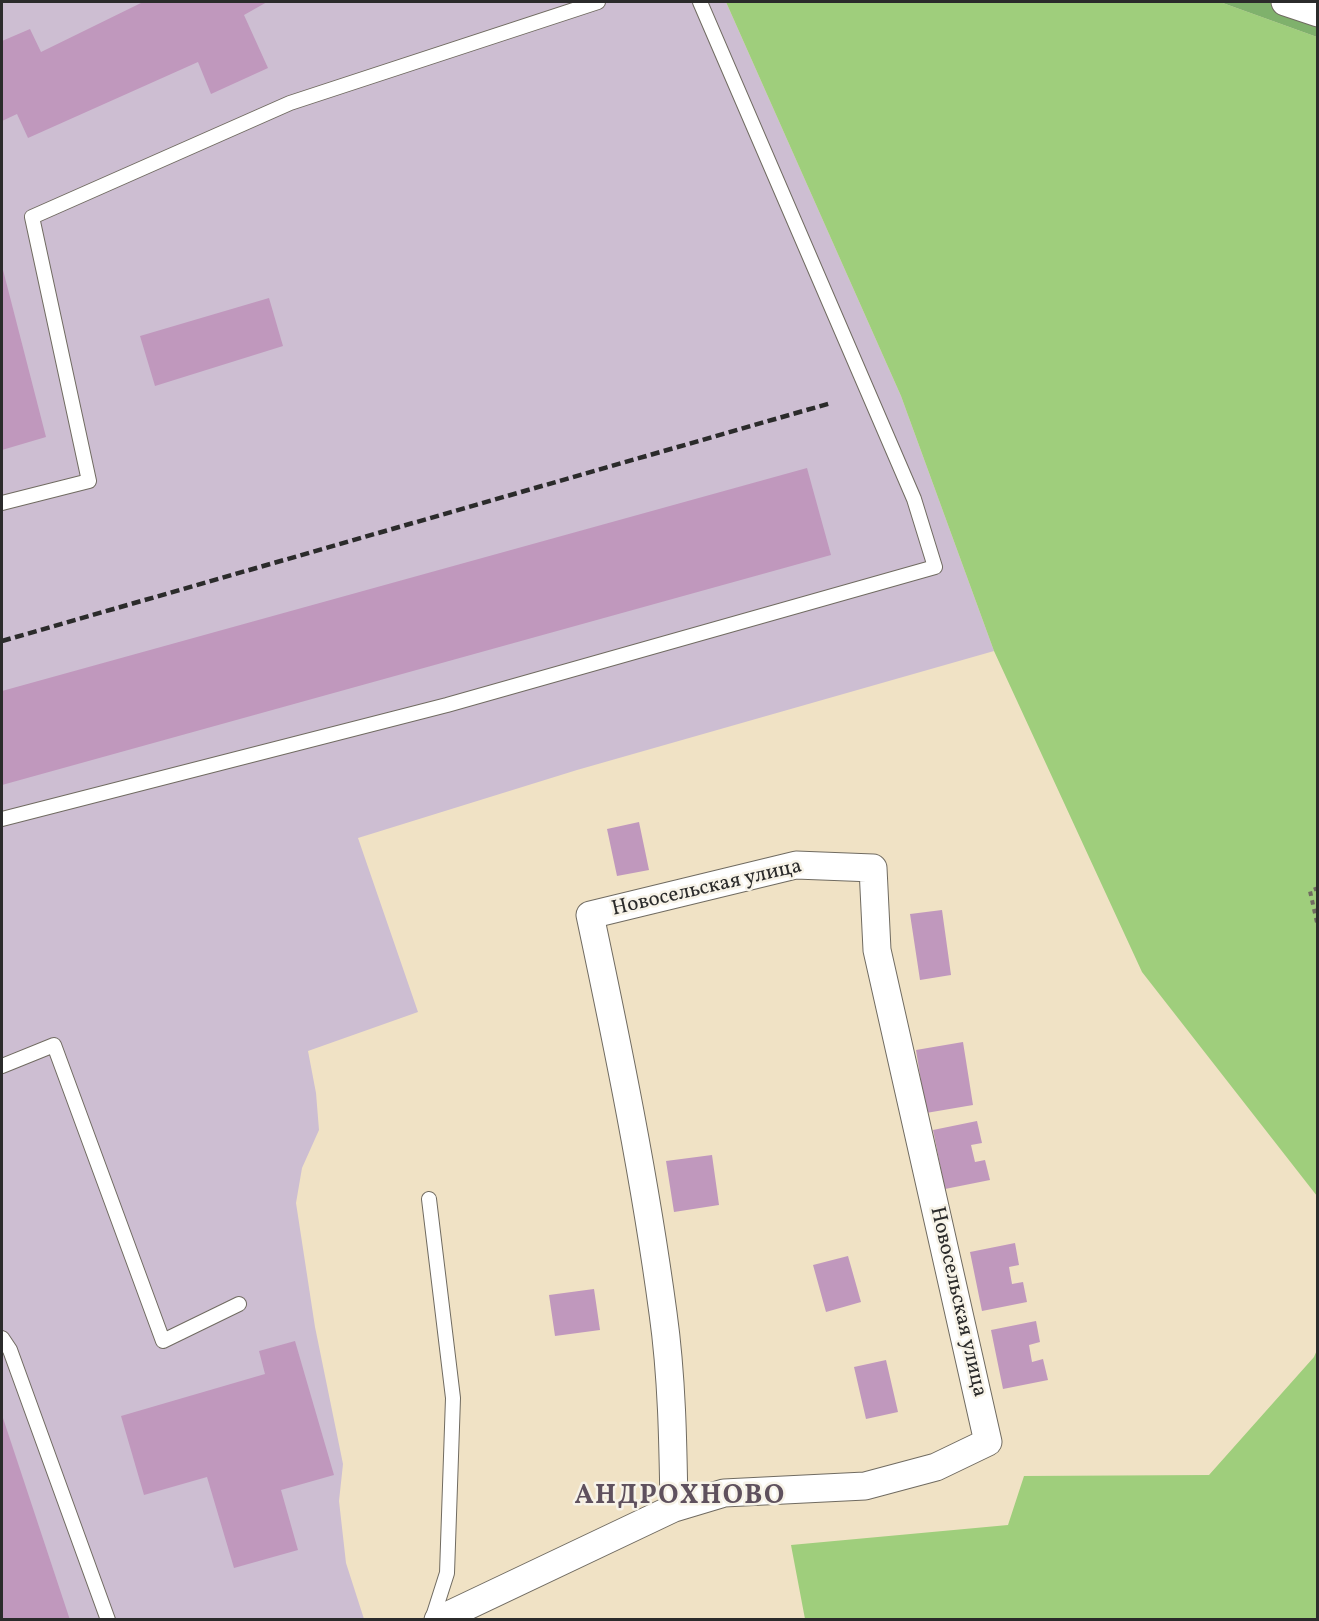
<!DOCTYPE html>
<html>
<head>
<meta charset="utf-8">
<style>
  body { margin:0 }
  #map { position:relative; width:1319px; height:1621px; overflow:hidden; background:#f0e2c5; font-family:Vollkorn,serif }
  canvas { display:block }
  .frame { position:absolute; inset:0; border:3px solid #2b2b2b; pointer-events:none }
</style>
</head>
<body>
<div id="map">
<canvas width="1319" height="1621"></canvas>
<div class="frame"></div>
</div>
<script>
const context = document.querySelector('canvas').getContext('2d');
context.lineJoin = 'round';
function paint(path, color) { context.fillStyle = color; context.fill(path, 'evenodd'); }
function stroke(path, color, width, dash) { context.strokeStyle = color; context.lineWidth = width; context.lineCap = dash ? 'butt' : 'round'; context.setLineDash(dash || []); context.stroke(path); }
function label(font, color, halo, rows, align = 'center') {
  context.font = font + ' Vollkorn,serif'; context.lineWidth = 5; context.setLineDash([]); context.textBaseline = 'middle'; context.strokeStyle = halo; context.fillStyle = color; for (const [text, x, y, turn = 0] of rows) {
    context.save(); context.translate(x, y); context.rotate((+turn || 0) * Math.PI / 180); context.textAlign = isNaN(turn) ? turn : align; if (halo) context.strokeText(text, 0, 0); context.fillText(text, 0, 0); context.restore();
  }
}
paint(new Path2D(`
  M2 2H726L901 396 994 651 577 770 358 838 418 1012 308 1051 316 1093 319 1130 302 1168 296 1203 315 1327 343 1464 339 1501 346 1563 364 1619 2 1620Z`), '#cdbed2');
paint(new Path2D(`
  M726 2H1220L1317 37V1196L1142 972 994 651 901 396Z
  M1317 1350V1619H805L791 1545 1008 1525 1024 1476 1209 1475 1314 1357Z`), '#9fce7c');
paint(new Path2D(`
  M1220 2H1317V37Z`), '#7fb16c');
paint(new Path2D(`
  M143 2H267L244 15 268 68 211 94 198 62 28 138 17 114 2 121V41L30 29 41 52Z
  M2 266 46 437 2 450Z
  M269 298 283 346 155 386 140 336Z
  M807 468 831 555 2 785V691Z
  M639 822 649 870 617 876 607 829Z
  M942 910 951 975 920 980 910 914Z
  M963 1042 973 1105 926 1113 916 1050Z
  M977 1121 982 1143 971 1145 975 1162 985 1160 990 1180 945 1189 933 1130Z
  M712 1155 719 1205 674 1212 666 1161Z
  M1015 1243 1019 1265 1009 1267 1012 1284 1023 1282 1027 1302 982 1311 970 1252Z
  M848 1256 861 1302 826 1312 813 1265Z
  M594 1289 600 1330 555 1336 549 1295Z
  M1036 1321 1040 1342 1029 1345 1032 1362 1043 1359 1048 1380 1003 1389 991 1330Z
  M295 1341 334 1475 281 1490 298 1550 234 1568 207 1477 144 1495 121 1416 265 1374 259 1351Z
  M886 1360 898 1412 866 1419 854 1367Z
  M2 1415 70 1620H2Z`), '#c098bd');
const service = new Path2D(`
  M2 503 89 481 32 217 290 103 598 2
  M2 819 447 705 935 567 914 499 700 2
  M2 1066 54 1045 163 1341 239 1304
  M429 1199 453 1398 447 1573 432 1620
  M2 1338 10 1350 108 1620`);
const minor = new Path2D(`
  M1285 2 1318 13
  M438 1620 674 1508 724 1493 865 1486 936 1467 988 1442 877 950 873 868 796 865 590 915C618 1047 645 1179 663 1313 672 1377 673 1443 674 1508`);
stroke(service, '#706b61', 16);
stroke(minor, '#706b61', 29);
stroke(new Path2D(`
  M1318 888 1310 891 1318 927`), '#706b61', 4, [4.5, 4.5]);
stroke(service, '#fff', 14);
stroke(minor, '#fff', 27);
stroke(new Path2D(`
  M2 641 831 403`), '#2b2b2b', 4.5, [9, 4.5]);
label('21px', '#2b2b2b', '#f7f3e8', [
  ["Новосельская улица",707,889,-13],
  ["Новосельская улица",957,1302,77]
]);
context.letterSpacing = '1.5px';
label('bold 27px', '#5f515e', '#f7f3e8', [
  ["АНДРОХНОВО",680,1498]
]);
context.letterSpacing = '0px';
</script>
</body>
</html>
